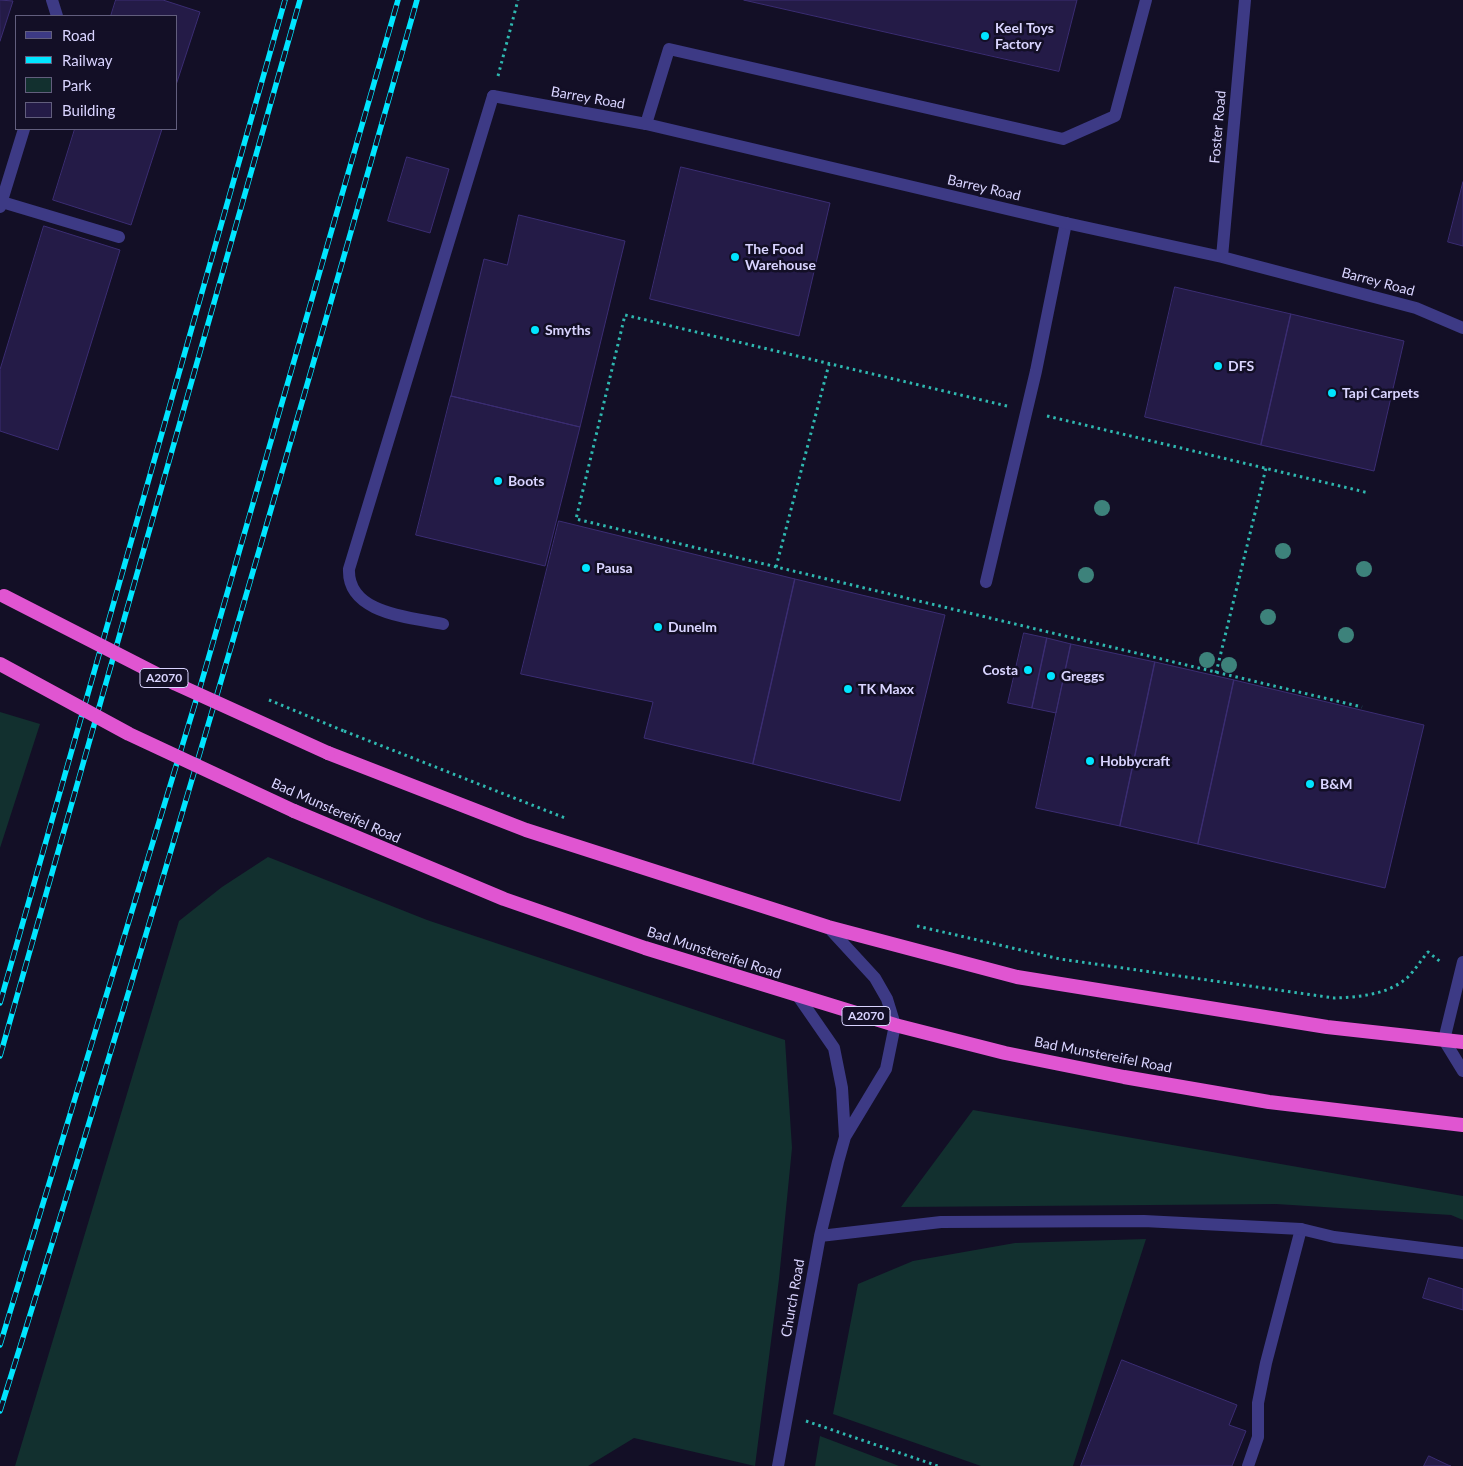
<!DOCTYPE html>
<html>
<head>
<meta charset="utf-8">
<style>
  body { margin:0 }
  #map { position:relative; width:1463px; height:1466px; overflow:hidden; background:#130f26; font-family:Lato,sans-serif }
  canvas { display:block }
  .legend { position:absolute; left:15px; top:15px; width:162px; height:115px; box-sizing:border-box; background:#130f26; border:1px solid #625e7d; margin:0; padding:6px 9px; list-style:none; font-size:15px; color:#d9d4ff }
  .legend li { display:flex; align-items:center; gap:10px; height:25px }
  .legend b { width:25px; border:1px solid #625e7d }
</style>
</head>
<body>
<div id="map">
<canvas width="1463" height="1466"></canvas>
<ul class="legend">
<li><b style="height:6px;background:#3d3a85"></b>Road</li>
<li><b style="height:6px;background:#00e5ff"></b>Railway</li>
<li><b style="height:14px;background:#12302f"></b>Park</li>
<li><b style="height:14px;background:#241b47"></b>Building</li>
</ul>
</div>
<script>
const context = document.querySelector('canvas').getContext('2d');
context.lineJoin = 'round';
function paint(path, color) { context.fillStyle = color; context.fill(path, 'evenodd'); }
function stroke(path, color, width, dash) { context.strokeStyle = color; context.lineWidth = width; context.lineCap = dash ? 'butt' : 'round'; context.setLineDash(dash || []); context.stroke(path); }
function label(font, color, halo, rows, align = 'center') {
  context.font = font + ' Lato,sans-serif'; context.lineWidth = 5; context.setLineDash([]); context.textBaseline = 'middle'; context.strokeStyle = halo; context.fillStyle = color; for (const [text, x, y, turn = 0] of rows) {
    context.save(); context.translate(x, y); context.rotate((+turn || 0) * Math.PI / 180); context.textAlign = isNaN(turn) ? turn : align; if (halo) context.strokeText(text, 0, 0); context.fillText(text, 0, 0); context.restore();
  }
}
paint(new Path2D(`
  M0 712 40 724 0 848Z
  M268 857 427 920 785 1040 792 1148 779 1279 755 1466 634 1438 588 1466H15L179 921 222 887Z
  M973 1110 1463 1196V1220L1451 1215 1276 1204 901 1207Z
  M1146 1239 1073 1466H981L833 1414 858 1284 913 1261 1015 1243Z
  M820 1436 899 1466H815Z`), '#12302f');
const building = new Path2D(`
  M0 0 13 1 0 41Z
  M116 0H163L200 12 176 85V16H111Z
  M744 0H1077L1059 71Z
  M75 129H162L131 225 53 200Z
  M407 157 449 169 430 233 388 221Z
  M681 167 830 203 799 336 650 299Z
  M1463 182V246L1448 242Z
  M519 215 625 241 580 427 451 396 484 259 507 265Z
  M44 226 120 250 58 450 0 431V370Z
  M1175 287 1291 314 1261 445 1145 417Z
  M1291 314 1404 341 1374 471 1261 445Z
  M451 396 580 427 545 566 416 535Z
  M559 521 795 579 753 764 644 738 653 702 521 674Z
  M795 579 945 615 900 801 753 764Z
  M1024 633 1047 638 1032 708 1008 703Z
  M1047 638 1071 644 1056 713 1032 708Z
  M1071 644 1155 662 1120 826 1036 808Z
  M1155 662 1234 680 1198 844 1120 826Z
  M1234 680 1424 725 1385 888 1198 844Z
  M1429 1278 1463 1289V1310L1423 1298Z
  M1122 1360 1237 1405 1229 1425 1246 1431 1232 1466H1081Z
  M1429 1456 1448 1465 1451 1466H1424Z`);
paint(building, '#241b47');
stroke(building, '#3b2d73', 1);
stroke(new Path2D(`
  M498 76 518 0
  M1007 406 625 315 576 519 1362 707
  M1047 416 1369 493
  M776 567 829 364
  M1216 673 1266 468
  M344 731 565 818
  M917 926 1060 959 1334 998C1359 997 1388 995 1408 977 1415 970 1421 960 1428 952L1442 963
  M806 1421 938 1466`), '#2fb8b0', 3, [2.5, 4]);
stroke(new Path2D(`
  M52 0 57 16
  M646 124 669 49 1063 139 1115 116 1146 0
  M2 202 119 237
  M0 207 24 129
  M986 582 1036 371 1066 223
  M443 624C410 617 347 614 349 569L493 96
  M1248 1466 1258 1437V1403L1266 1363 1301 1229`), '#3d3a85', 12);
stroke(new Path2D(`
  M493 96 646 124 1066 223 1222 257 1416 308 1463 328
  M1222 257 1245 0
  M1463 962 1444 1040 1463 1071
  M798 996 834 1048 842 1088 845 1137
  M820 1236 941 1222 1144 1221 1301 1229 1334 1237 1463 1253
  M778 1466 820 1236 838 1162 845 1137 886 1069 895 1025 887 999 875 978 828 927`), '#3d3a85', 12);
stroke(new Path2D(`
  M328 753 526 830 828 927 1017 977 1327 1027 1463 1042
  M294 811 504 899 645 948 895 1025 1005 1053 1124 1077 1269 1102 1463 1125`), '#e055d1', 14);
const rail = new Path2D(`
  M0 1003 285 0
  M0 1056 300 0
  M0 1345 201 684 398 0
  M0 1411C147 943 283 472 417 0`);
stroke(rail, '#00e5ff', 5.5);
stroke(rail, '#130f26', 4, [11]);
stroke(new Path2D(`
  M269 700 344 731`), '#2fb8b0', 3, [2.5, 4]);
stroke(new Path2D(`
  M4 596 176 684 328 753
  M0 664 129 734 294 811`), '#e055d1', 14);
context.fillStyle = '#3d827b';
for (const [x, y] of [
  [1102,508],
  [1283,551],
  [1364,569],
  [1086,575],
  [1268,617],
  [1346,635],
  [1207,660],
  [1229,665]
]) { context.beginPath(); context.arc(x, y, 8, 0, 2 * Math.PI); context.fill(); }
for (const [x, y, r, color] of [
  [985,36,5,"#00e5ff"],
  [735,257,5,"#00e5ff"],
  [535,330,5,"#00e5ff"],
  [1218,366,5,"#00e5ff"],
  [1332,393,5,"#00e5ff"],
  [498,481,5,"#00e5ff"],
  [586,568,5,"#00e5ff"],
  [658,627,5,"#00e5ff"],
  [1028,670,5,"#00e5ff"],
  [1051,676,5,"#00e5ff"],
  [848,689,5,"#00e5ff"],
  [1090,761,5,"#00e5ff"],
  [1310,784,5,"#00e5ff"]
]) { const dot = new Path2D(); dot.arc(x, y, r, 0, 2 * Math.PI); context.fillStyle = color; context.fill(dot); stroke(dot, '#130f26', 2); }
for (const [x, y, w] of [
  [164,678,48],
  [866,1016,48]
]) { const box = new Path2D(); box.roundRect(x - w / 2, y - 9.5, w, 19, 4); context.fillStyle = '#130f26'; context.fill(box); stroke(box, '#d9d4ff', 1); }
label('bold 12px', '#d9d4ff', null, [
  ["A2070",164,678],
  ["A2070",866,1016]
]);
label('bold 14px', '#d9d4ff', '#130f26', [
  ["Keel Toys",995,28],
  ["Factory",995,44],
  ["The Food",745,249],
  ["Warehouse",745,265],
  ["Smyths",545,330],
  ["DFS",1228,366],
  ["Tapi Carpets",1342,393],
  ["Boots",508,481],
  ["Pausa",596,568],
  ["Dunelm",668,627],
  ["Costa",1018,670,"right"],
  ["Greggs",1061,676],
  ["TK Maxx",858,689],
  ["Hobbycraft",1100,761],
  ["B&M",1320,784]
], 'left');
label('14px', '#d9d4ff', '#130f26', [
  ["Barrey Road",588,98,10],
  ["Foster Road",1218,127,-85],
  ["Barrey Road",984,188,13],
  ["Barrey Road",1378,282,15],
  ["Bad Munstereifel Road",336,811,24],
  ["Bad Munstereifel Road",714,953,18],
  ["Bad Munstereifel Road",1103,1055,11],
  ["Church Road",793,1298,-80]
]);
</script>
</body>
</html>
